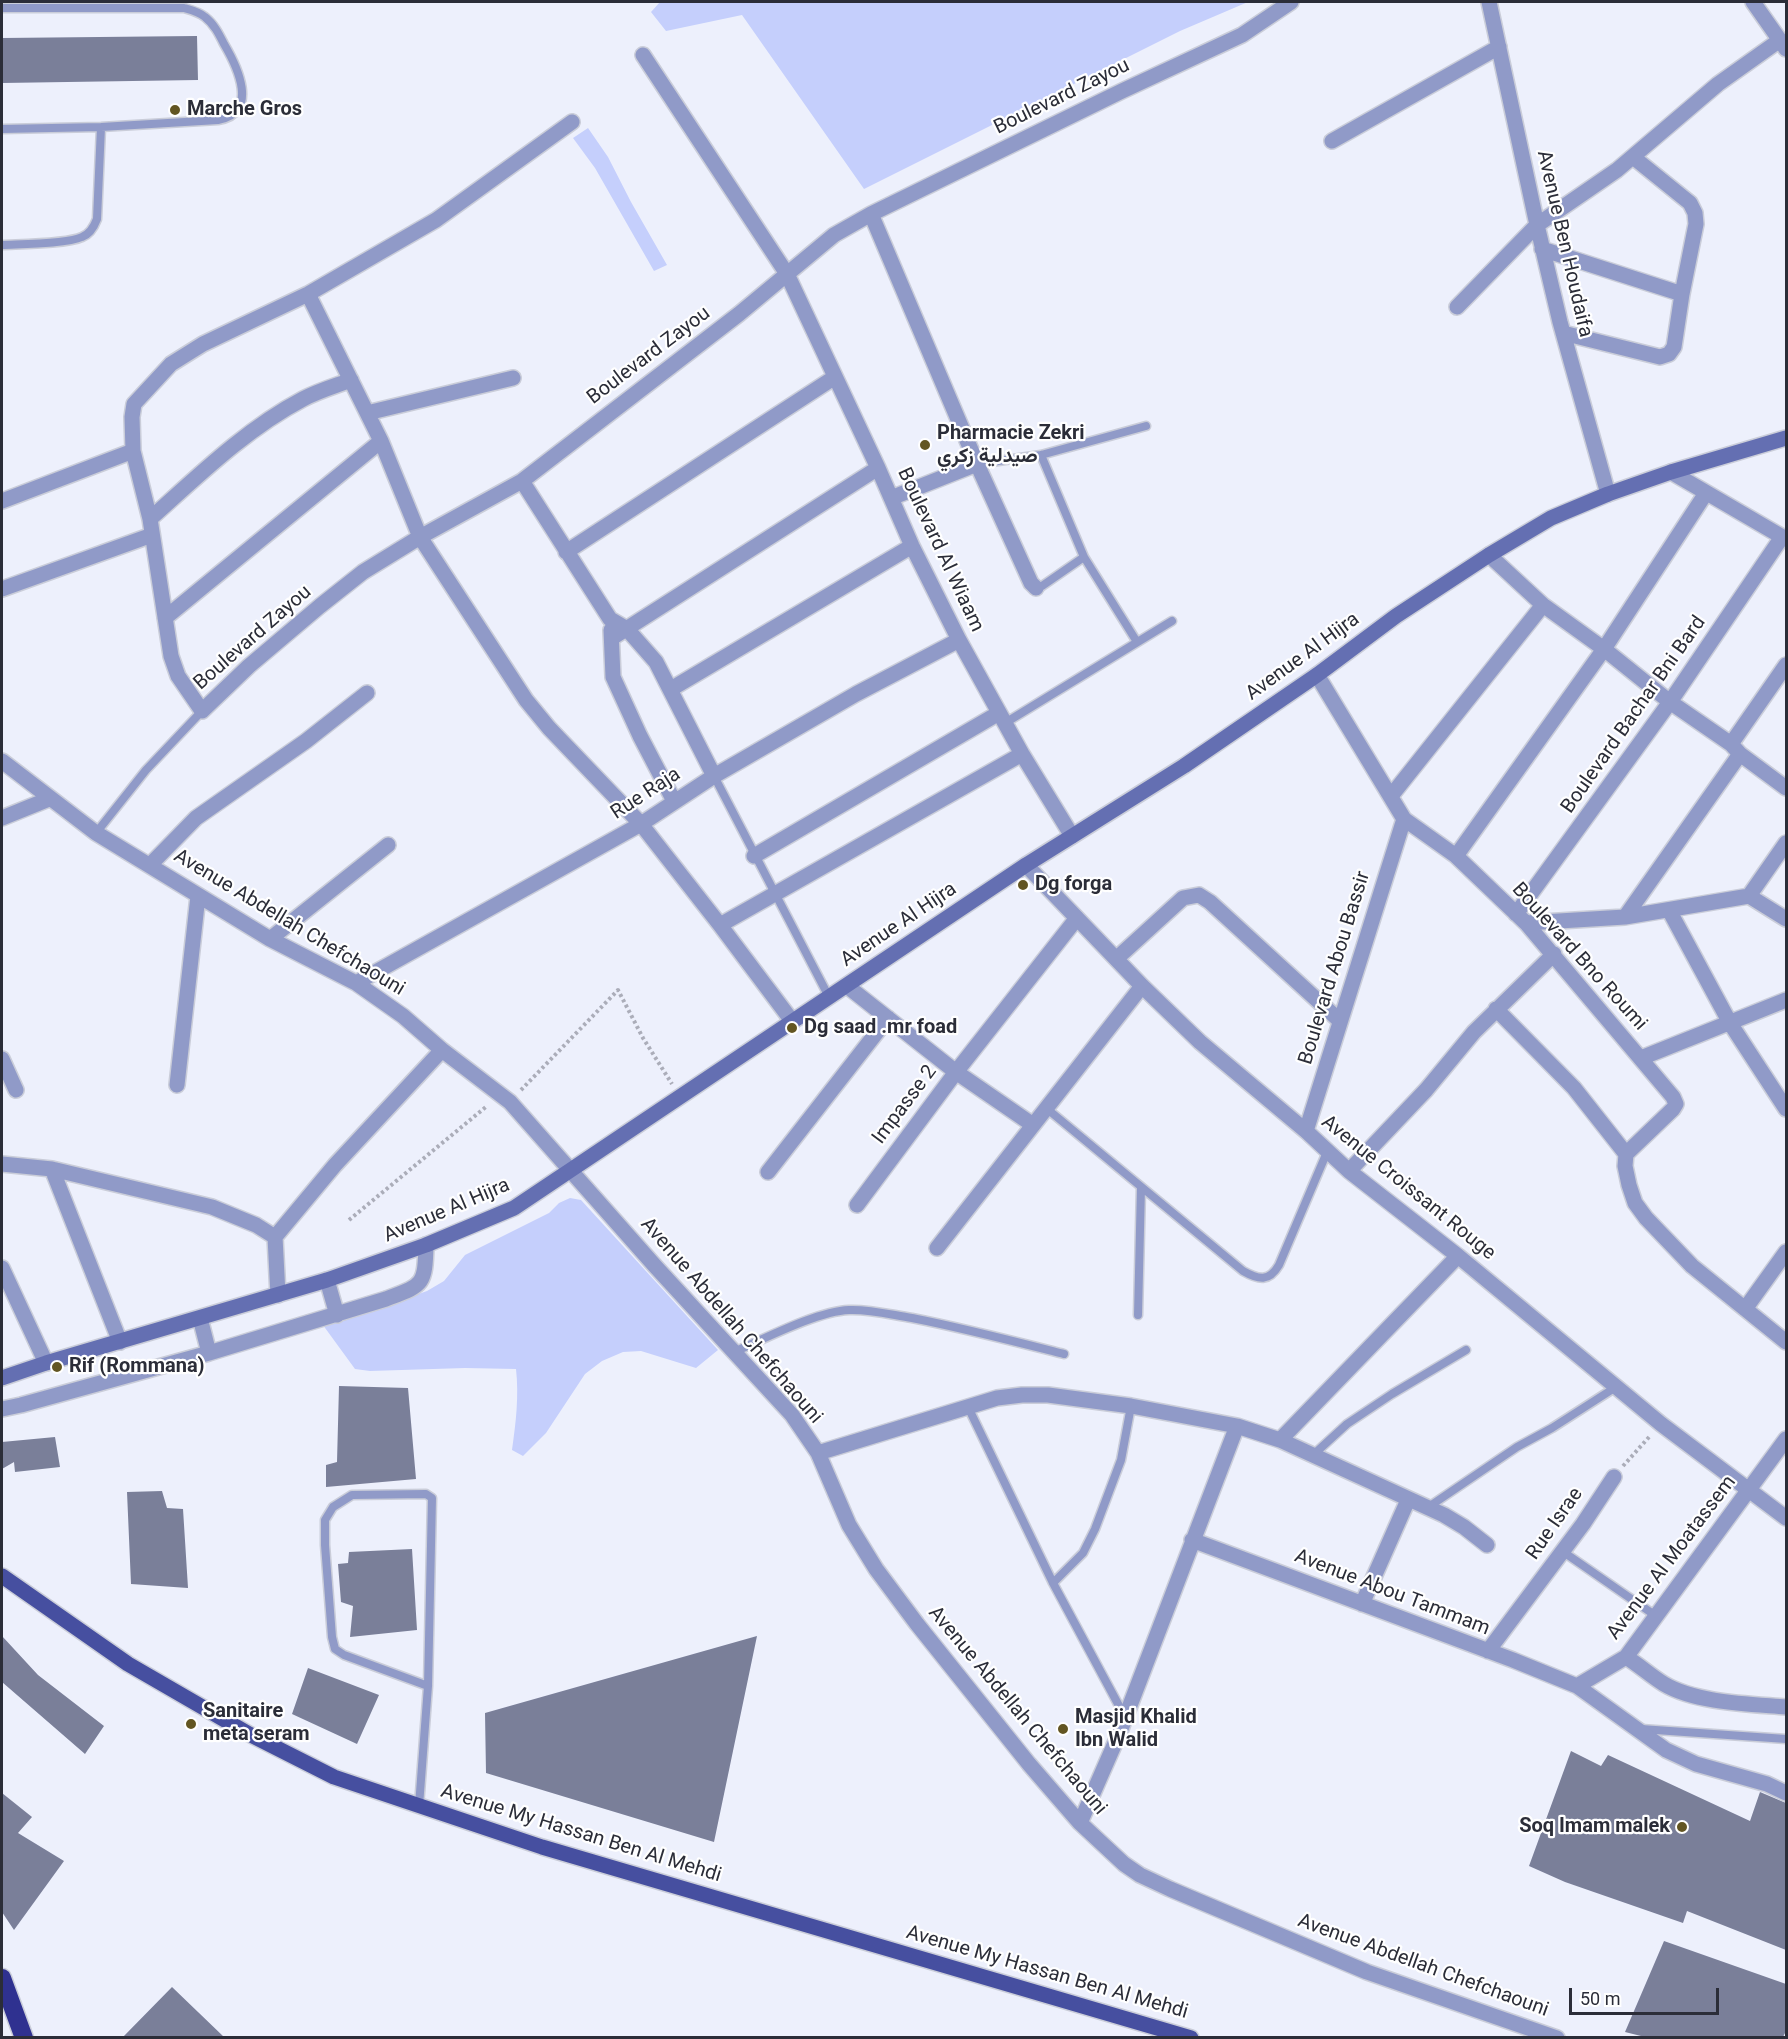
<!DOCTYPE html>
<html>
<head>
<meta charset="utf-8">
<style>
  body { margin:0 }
  #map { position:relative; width:1788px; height:2039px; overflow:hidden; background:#edf0fc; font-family:Roboto,sans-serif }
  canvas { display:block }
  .frame { position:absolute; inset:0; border:3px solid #2b2d38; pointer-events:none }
  .scale { position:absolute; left:1569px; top:1988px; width:150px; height:27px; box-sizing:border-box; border:3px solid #2b2d38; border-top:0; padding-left:8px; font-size:18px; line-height:21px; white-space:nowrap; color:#2b2d38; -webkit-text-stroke:4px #fff; paint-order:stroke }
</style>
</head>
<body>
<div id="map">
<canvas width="1788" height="2039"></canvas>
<div class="frame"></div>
<div class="scale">50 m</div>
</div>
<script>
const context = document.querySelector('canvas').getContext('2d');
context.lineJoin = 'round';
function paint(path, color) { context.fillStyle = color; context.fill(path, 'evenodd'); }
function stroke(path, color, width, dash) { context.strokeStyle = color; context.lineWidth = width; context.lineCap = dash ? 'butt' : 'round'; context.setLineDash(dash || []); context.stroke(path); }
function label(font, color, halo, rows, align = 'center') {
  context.font = font + ' Roboto,Vazirmatn,sans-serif'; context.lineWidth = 4.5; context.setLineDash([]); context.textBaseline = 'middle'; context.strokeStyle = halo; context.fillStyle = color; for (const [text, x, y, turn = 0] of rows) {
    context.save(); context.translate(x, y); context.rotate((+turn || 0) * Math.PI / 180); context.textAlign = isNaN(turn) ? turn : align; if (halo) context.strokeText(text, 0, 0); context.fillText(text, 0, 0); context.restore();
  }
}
paint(new Path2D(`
  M660 2H1248L1180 31 864 189 742 15 666 31 651 12Z
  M588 128 608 157 631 202 667 265 654 271 595 168 573 138Z
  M570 1198 581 1200 718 1350 696 1368 641 1351 623 1352 602 1361 585 1374 546 1433 523 1456 512 1450C516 1422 519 1396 516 1369L465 1368 370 1371 355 1369 320 1321 399 1301 427 1291 444 1281 465 1255 549 1213 559 1203Z`), '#c5cffc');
paint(new Path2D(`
  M197 36 198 80 2 83V38Z
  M339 1386 408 1388 416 1479 326 1487V1465L337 1462Z
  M55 1437 60 1467 15 1472 14 1462 2 1469V1442Z
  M162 1491 167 1508 183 1509 188 1588 131 1584 127 1492Z
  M412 1549 417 1630 350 1637 353 1606 341 1602 338 1564 348 1563 349 1552Z
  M2 1636 38 1675 104 1726 85 1754 2 1682Z
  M757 1636 714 1842 486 1773 485 1713Z
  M308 1668 379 1695 357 1744 292 1714Z
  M1571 1751 1601 1766 1608 1755 1750 1821 1760 1792 1786 1803V1950L1687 1911 1683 1923 1565 1882 1529 1866Z
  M2 1793 32 1817 18 1833 64 1861 14 1930 2 1912Z
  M1664 1941 1786 1984V2031L1783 2037H1645L1625 2032Z
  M172 1987 224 2037H123Z`), '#7a7f99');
const lane = new Path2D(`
  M2 8H184C191 10 199 12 205 17 214 24 219 34 224 44 237 66 260 113 218 120L101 127 2 129
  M2 245C20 244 67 244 82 237 90 234 94 227 97 219L101 127
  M1041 455 1084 557 1137 642
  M977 464 1041 455 1146 426
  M1036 588 1042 586 1084 557
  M1005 723 1172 621
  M714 776 829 997
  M96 833 146 770 202 711
  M1046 1108 1243 1271C1259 1280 1269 1282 1279 1265L1327 1152
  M1138 1315 1141 1187
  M734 1352C764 1339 818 1311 849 1310 870 1309 892 1315 912 1318 963 1328 1013 1341 1064 1354
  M968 1407 1053 1583 1125 1717
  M1312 1456 1347 1424 1392 1394 1466 1350
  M1427 1508 1517 1447 1552 1428 1616 1387
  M1562 1551 1656 1616
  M1053 1583 1083 1553 1095 1529 1121 1460 1131 1406
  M1641 1729 1786 1739
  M419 1806 428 1686 432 1498 426 1494 352 1495 333 1507 325 1520V1545L332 1637 335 1649 344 1655 428 1686`);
const street = new Path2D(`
  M1489 2 1537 225 1560 322 1608 494
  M1753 2 1786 49
  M643 55 787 274 878 468 912 546 959 640 1022 754 1072 836
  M572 122 436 220 308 294 203 344 171 364 134 404 132 417 133 451 150 519 171 656 178 676 202 711 249 666 320 606 363 572 420 537 522 481 739 314 834 235 871 214 1122 91 1242 35 1291 2
  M1332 141 1499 47
  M871 214 977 464 1031 583 1036 588
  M1542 249 1682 294
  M308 294 381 441 420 537 526 700 549 728 641 824 720 925 792 1021
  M1457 307 1537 225 1617 170 1718 84 1780 40
  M1563 333 1660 357 1669 354 1674 347 1682 294 1696 224 1695 213 1690 203 1633 157
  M367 413 513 378
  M1671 472 1786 539
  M522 481 610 619 627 629 656 662 714 776
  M891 498 977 464
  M2 501 133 451
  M150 519C198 476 246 429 303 399 318 391 335 386 351 380
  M566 552 835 377
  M1489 555 1543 605 1604 649 1670 702 1731 744 1740 754 1786 788
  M2 589 152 535
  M165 618 381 441
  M611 630 613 677 640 736 674 801
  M612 638 878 468
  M1317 675 1404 819 1456 856 1526 923 1673 1097 1676 1104 1673 1109 1626 1154 1625 1166 1629 1185 1635 1203 1646 1218 1692 1266 1786 1342
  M671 689 912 546
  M1731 744 1786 665
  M2 761 96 833 270 939 356 983 403 1016 442 1050 510 1102 655 1266 792 1415 818 1453 849 1525 876 1569 917 1624 1029 1764 1080 1823 1124 1864 1140 1875 1170 1889 1367 1972 1557 2038
  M1391 796 1543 605
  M2 818 49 799
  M754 856 999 713
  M1456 856 1604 649 1706 493
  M150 865 196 818 306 741 367 693
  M1026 865 1142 986 1200 1042 1306 1131 1349 1171 1458 1256 1661 1424 1786 1518
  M1749 896 1786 843
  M1669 910 1730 1023 1786 1109
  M1516 914 1670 702 1782 537
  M1625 917 1740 754
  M1526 923 1625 917 1749 896 1786 919
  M720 925 1022 754
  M270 939 388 845
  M1116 959 1183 898 1199 895 1210 902 1340 1021
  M356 983 641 824 714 776 856 694 959 640
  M847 986 956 1072 1033 1125
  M1496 1009 1574 1088 1626 1154
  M1641 1058 1786 1000
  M2 1059 16 1090
  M177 1085 198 896
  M1306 1131 1404 819
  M2 1164 52 1169 120 1342
  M52 1169 212 1207 256 1225 275 1237 278 1295
  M1349 1171 1426 1090 1474 1032 1554 954
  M768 1172 888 1018
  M857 1205 956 1072 1077 918
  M275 1237 335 1165 442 1050
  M937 1248 1142 986
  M2 1268 46 1363
  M327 1280 337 1315
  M1745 1309 1786 1252
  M200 1318 209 1353
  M2 1409 21 1405 209 1353 386 1299C423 1285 425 1286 426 1245
  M1280 1440 1458 1256
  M818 1453 997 1398 1022 1395H1048L1131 1406 1237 1426 1280 1440 1444 1515 1464 1527 1487 1545
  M1192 1540 1513 1660 1577 1686 1666 1750 1696 1764 1767 1784 1786 1793
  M1362 1604 1408 1500
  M1488 1651 1583 1524 1614 1477
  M1626 1657C1639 1665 1651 1676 1664 1684 1696 1703 1750 1704 1786 1707
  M1577 1686 1626 1657 1786 1439
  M1080 1823 1119 1734 1237 1426`);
const secondary = new Path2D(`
  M2 1378 46 1363 327 1280 426 1245 514 1208 1026 865 1184 766 1317 675 1396 616 1489 555 1551 518 1608 494 1671 472 1786 438`);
const primary = new Path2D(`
  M2 1576 128 1664 249 1734 334 1777 542 1847 1191 2038`);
const highway = new Path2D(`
  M2 1978 24 2038`);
stroke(lane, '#cacdd9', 11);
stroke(street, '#cacdd9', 18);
stroke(secondary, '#cacdd9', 18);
stroke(primary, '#cacdd9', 18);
stroke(highway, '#cacdd9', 21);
stroke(new Path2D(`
  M521 1090 618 990 643 1038 672 1084
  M349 1220 487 1106
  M1623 1466 1650 1436`), '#abadb9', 4, [3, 3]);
stroke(lane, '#909ac8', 8);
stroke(street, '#909ac8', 15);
stroke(secondary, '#646fb2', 15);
stroke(primary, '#464fa0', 15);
stroke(highway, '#2f3190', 18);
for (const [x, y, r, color] of [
  [175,110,6,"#625522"],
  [925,445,6,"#625522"],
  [1023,885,6,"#625522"],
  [792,1028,6,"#625522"],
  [57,1367,6,"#625522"],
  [191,1724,6,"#625522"],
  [1063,1729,6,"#625522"],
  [1682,1827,6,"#625522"]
]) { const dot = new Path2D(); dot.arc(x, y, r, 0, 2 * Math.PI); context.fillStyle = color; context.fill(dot); stroke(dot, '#fff', 2); }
label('20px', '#2b2d38', '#fff', [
  ["Boulevard Zayou",1062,97,-26],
  ["Avenue Ben Houdaifa",1564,244,77],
  ["Boulevard Zayou",649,356,-37],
  ["Boulevard Al Wiaam",940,550,65],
  ["Boulevard Zayou",253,638,-41],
  ["Avenue Al Hijra",1303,657,-36],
  ["Boulevard Bachar Bni Bard",1634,715,-55],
  ["Rue Raja",646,794,-33],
  ["Avenue Abdellah Chefchaouni",289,923,31],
  ["Avenue Al Hijra",899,925,-34],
  ["Boulevard Bno Roumi",1579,957,48],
  ["Boulevard Abou Bassir",1335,968,-73],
  ["Impasse 2",905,1105,-53],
  ["Avenue Croissant Rouge",1408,1188,39],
  ["Avenue Al Hijra",447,1211,-23],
  ["Avenue Abdellah Chefchaouni",731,1321,49],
  ["Rue Israe",1555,1524,-55],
  ["Avenue Al Moatassem",1672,1558,-53],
  ["Avenue Abou Tammam",1392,1593,21],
  ["Avenue Abdellah Chefchaouni",1017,1711,50],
  ["Avenue My Hassan Ben Al Mehdi",581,1834,17],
  ["Avenue Abdellah Chefchaouni",1423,1966,20],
  ["Avenue My Hassan Ben Al Mehdi",1047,1973,16]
]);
label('bold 20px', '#2b2d38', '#fff', [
  ["Marche Gros",187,110],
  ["Pharmacie Zekri",937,434],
  ["صيدلية زكري",937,457],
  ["Dg forga",1035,885],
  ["Dg saad .mr foad",804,1028],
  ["Rif (Rommana)",69,1367],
  ["Sanitaire",203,1712],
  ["meta seram",203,1735],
  ["Masjid Khalid",1075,1718],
  ["Ibn Walid",1075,1741],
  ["Soq Imam malek",1670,1827,"right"]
], 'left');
</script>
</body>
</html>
